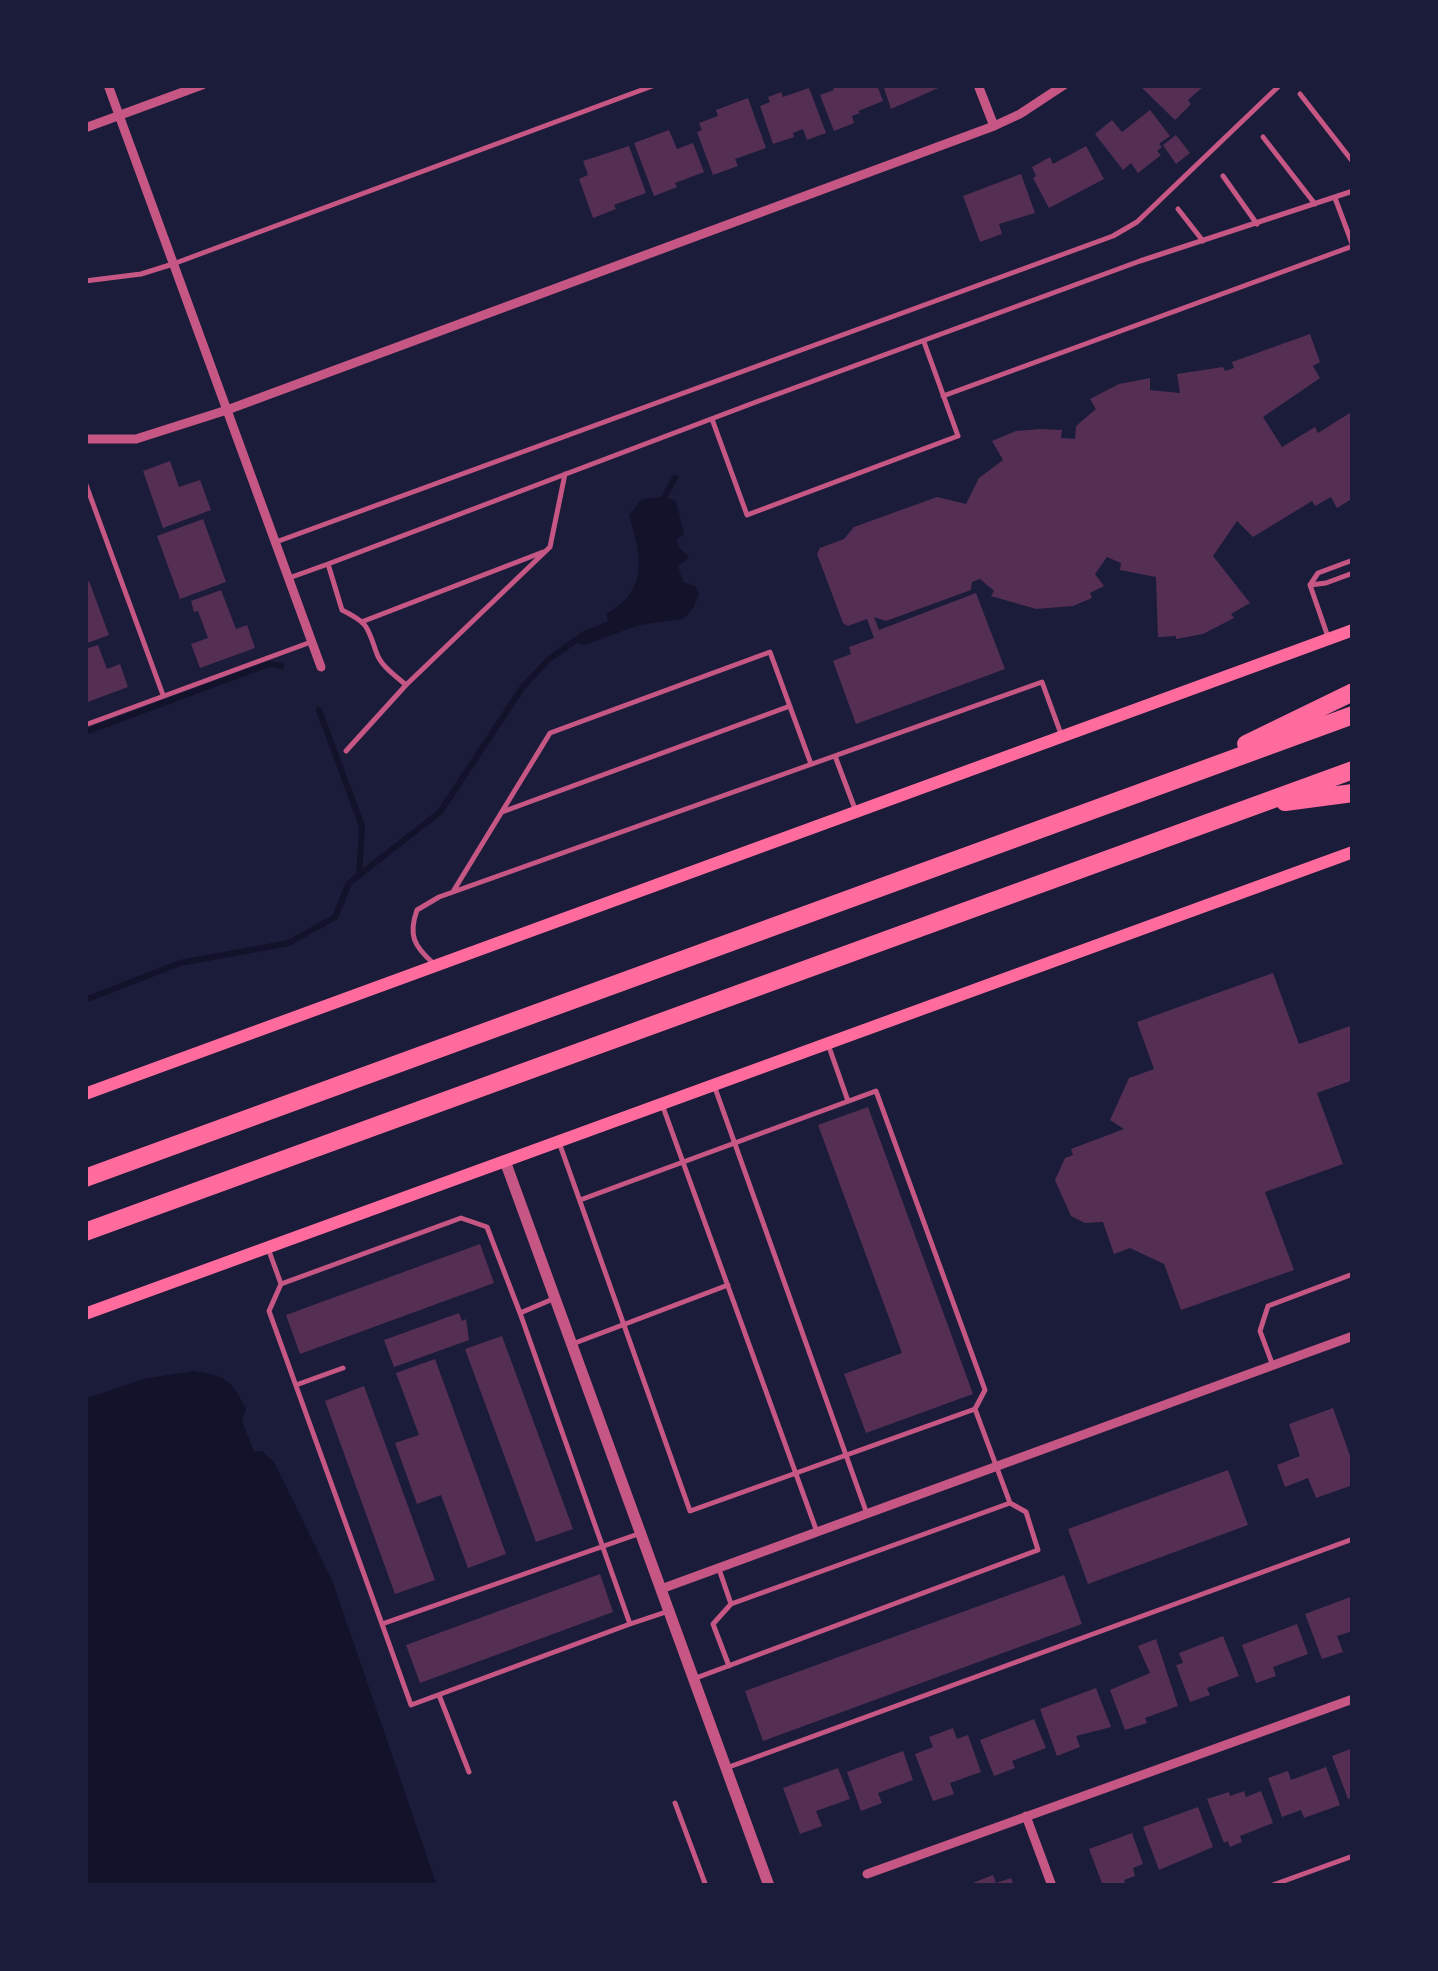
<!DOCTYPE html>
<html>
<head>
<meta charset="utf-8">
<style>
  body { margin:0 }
  #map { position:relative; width:1438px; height:1971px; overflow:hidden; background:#1b1b3a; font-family:"Fira Sans",sans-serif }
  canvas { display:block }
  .frame { position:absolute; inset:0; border:88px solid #1b1b3a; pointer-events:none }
</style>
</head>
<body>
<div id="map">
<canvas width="1438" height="1971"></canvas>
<div class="frame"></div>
</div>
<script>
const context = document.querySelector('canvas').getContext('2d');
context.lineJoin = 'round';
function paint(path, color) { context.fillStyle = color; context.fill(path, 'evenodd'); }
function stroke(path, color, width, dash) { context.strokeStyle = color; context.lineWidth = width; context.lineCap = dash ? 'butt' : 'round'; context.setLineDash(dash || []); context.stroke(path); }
paint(new Path2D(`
  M664 497 676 501 684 534 677 539 679 547 689 558 678 566 683 582 695 586 699 594 692 610 683 619 639 625 585 645 571 642 580 633 608 621 606 614C650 590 641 556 629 515L642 499Z
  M193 1371C226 1376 231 1379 246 1409L242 1421 254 1452 262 1451 274 1462 332 1580 437 1886H85V1399L143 1379Z`), '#12122b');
stroke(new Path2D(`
  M661 503 675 478
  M319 710 362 826 359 876
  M85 732 269 664 281 666
  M85 1000 180 963 289 943 335 917 349 883 440 812 522 688 548 660 576 640`), '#12122b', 6);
paint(new Path2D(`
  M832 85H877L883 101 858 111 860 113 852 116 854 123 834 131 820 95 834 90Z
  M883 85H945L891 109Z
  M1139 85H1205L1188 100 1191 104 1175 120Z
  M809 88 826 133 807 140 803 129 793 133 794 137 773 144 760 106 770 102 768 97 781 92 783 97Z
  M748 98 766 148 735 159 738 166 713 175 697 132 702 130 699 123 718 116 716 110Z
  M1150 110 1170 136 1159 144 1162 147 1157 151 1161 155 1138 173 1131 163 1123 170 1095 134 1112 120 1122 132Z
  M669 130 677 149 693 143 704 172 675 183 677 187 654 196 634 143Z
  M1176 135 1190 153 1176 164 1163 145Z
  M629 146 646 193 614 205 616 209 593 218 579 179 588 175 583 161Z
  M1086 146 1104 179 1049 208 1033 178 1036 176 1032 167 1050 157 1053 164Z
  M1021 174 1035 213 999 224 1002 234 980 242 963 196Z
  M1310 334 1320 362 1313 366 1320 378 1263 417 1282 447 1315 427 1318 433 1353 411V498L1337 508 1331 497 1315 506 1312 501 1253 537 1237 521 1213 556 1250 603 1231 614 1234 618 1203 634 1176 639V636L1158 637 1156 577 1120 570 1121 563 1107 557 1095 574 1104 586 1090 593 1092 598 1073 606 1036 609 991 596 994 591 980 579 972 582 971 590 886 621 874 617 879 630 976 593 1005 669 856 724 833 661 851 654 849 647 874 638 867 619 848 626 843 623 817 554 820 548 844 539 854 527 937 497 966 504 979 478 1003 460 992 441 1016 431 1041 429 1062 430 1061 438 1075 439 1076 426 1096 409 1090 399 1119 384 1150 378V390L1180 393 1177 374 1223 367 1225 371 1234 368 1232 362Z
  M170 461 179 487 200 480 211 510 163 528 143 471Z
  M203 519 226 582 180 599 157 536Z
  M89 581 109 635 85 644V583Z
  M221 590 236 629 247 625 255 648 200 668 191 644 208 638 198 611 194 612 191 601Z
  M98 645 107 669 120 664 128 687 85 703V649Z
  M1273 973 1299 1044 1353 1025V1080L1317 1093 1343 1164 1265 1192 1294 1270 1181 1310 1164 1264 1130 1248 1114 1254 1103 1222 1085 1223 1071 1216 1055 1180 1065 1158 1073 1155 1071 1149 1124 1129 1110 1120 1129 1078 1154 1069 1137 1022Z
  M868 1107 973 1394 866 1433 844 1374 902 1353 818 1125Z
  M480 1244 494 1283 300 1354 286 1315Z
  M459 1313 462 1321 466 1319 469 1340 394 1367 384 1340Z
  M502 1336 573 1529 536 1542 465 1349Z
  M435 1359 506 1554 468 1568 441 1495 417 1504 395 1443 419 1435 396 1373Z
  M364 1386 435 1580 395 1594 325 1401Z
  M1333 1408 1353 1464V1485L1316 1498 1308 1478 1285 1487 1277 1465 1300 1456 1289 1424Z
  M1228 1470 1248 1525 1088 1584 1068 1529Z
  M600 1574 613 1612 420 1683 406 1645Z
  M1064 1575 1082 1624 763 1741 745 1691Z
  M1353 1596V1631L1337 1636 1343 1652 1322 1659 1305 1614Z
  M1297 1624 1308 1654 1273 1667 1276 1676 1256 1683 1242 1645Z
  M1223 1636 1239 1676 1207 1688 1210 1695 1190 1702 1176 1665 1183 1663 1179 1653Z
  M1156 1639 1178 1706 1145 1718 1147 1723 1125 1730 1110 1690 1150 1673 1138 1646Z
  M1096 1688 1111 1727 1076 1736 1080 1747 1057 1756 1040 1709Z
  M1034 1719 1046 1748 1012 1761 1015 1768 994 1776 980 1740Z
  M953 1728 957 1739 968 1735 981 1772 950 1783 954 1794 933 1801 915 1754 933 1747 929 1737Z
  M1353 1748V1797L1348 1799 1332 1756Z
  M903 1751 913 1780 878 1793 882 1803 861 1811 847 1772Z
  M1326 1767 1340 1805 1304 1818 1301 1810 1282 1817 1268 1778 1288 1771 1291 1780Z
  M838 1768 850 1799 816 1811 822 1826 800 1834 783 1788Z
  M1244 1791 1246 1797 1261 1791 1273 1823 1240 1836 1242 1842 1230 1847 1228 1841 1224 1843 1207 1799 1229 1792 1230 1796Z
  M1198 1807 1213 1847 1159 1870 1143 1827Z
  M1132 1833 1143 1864 1133 1868 1135 1876 1124 1880 1127 1886H1103L1089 1849Z
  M993 1875 996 1883 1011 1878 1014 1886H965Z`), '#542f53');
stroke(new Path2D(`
  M1300 94 1353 162
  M1263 137 1315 204
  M1223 176 1257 224
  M1335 198 1353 246
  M1178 209 1203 241
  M85 281 141 274 173 264 655 85
  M943 396 1353 246
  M712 419 747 515 958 436 924 342
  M565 474 550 547 406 685C397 677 381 666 377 654 367 627 370 624 342 610L328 564C471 510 614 457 756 402L1140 261 1353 191
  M85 482 163 695
  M276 542 1113 236 1137 222 1280 85
  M289 578 328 564
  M1310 585 1326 583 1353 573
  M364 621 543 552
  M1328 637 1310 585 1318 573 1353 560
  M85 725 311 642
  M346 751 406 685
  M835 756 855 809
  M502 812 790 706
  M454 890 550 733 770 652 811 764
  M433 963C414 946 408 935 417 910L439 897 1042 682 1061 734
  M829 1047 848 1101
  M715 1088 867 1514
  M663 1107 817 1532
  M560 1145 690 1511 975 1409 1010 1503
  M580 1200 876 1091 985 1390 975 1409
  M269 1251 281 1284 269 1311 382 1624 638 1534
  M281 1284 461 1218 487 1227 520 1313 553 1299
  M575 1343 728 1285
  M1273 1366 1260 1331 1268 1306 1353 1274
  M296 1385 343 1368
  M719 1569 731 1604
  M382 1624 411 1705 630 1624 520 1313
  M630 1624 669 1611
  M696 1678 1038 1550 1026 1512 1010 1503 731 1604 713 1624 729 1666
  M439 1695 469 1772
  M729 1767 1353 1539
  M675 1803 706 1886
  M1270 1886 1353 1856`), '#c65784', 5);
stroke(new Path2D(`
  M108 85 321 667
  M978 85 994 126
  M85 128 202 85
  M85 439H136L227 410 994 126 1020 114 1064 85
  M661 1589 1353 1336
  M1026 1816 1052 1886
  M867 1874 1353 1699`), '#c65784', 9);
stroke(new Path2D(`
  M505 1161 769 1886`), '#c65784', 11);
stroke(new Path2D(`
  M85 1094 1353 630
  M85 1314 1353 852`), '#ff6b9d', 12);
stroke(new Path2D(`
  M1246 744 1353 692
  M1285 802 1353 793
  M85 1178 1353 715
  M85 1232 1353 770`), '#ff6b9d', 18);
</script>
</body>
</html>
